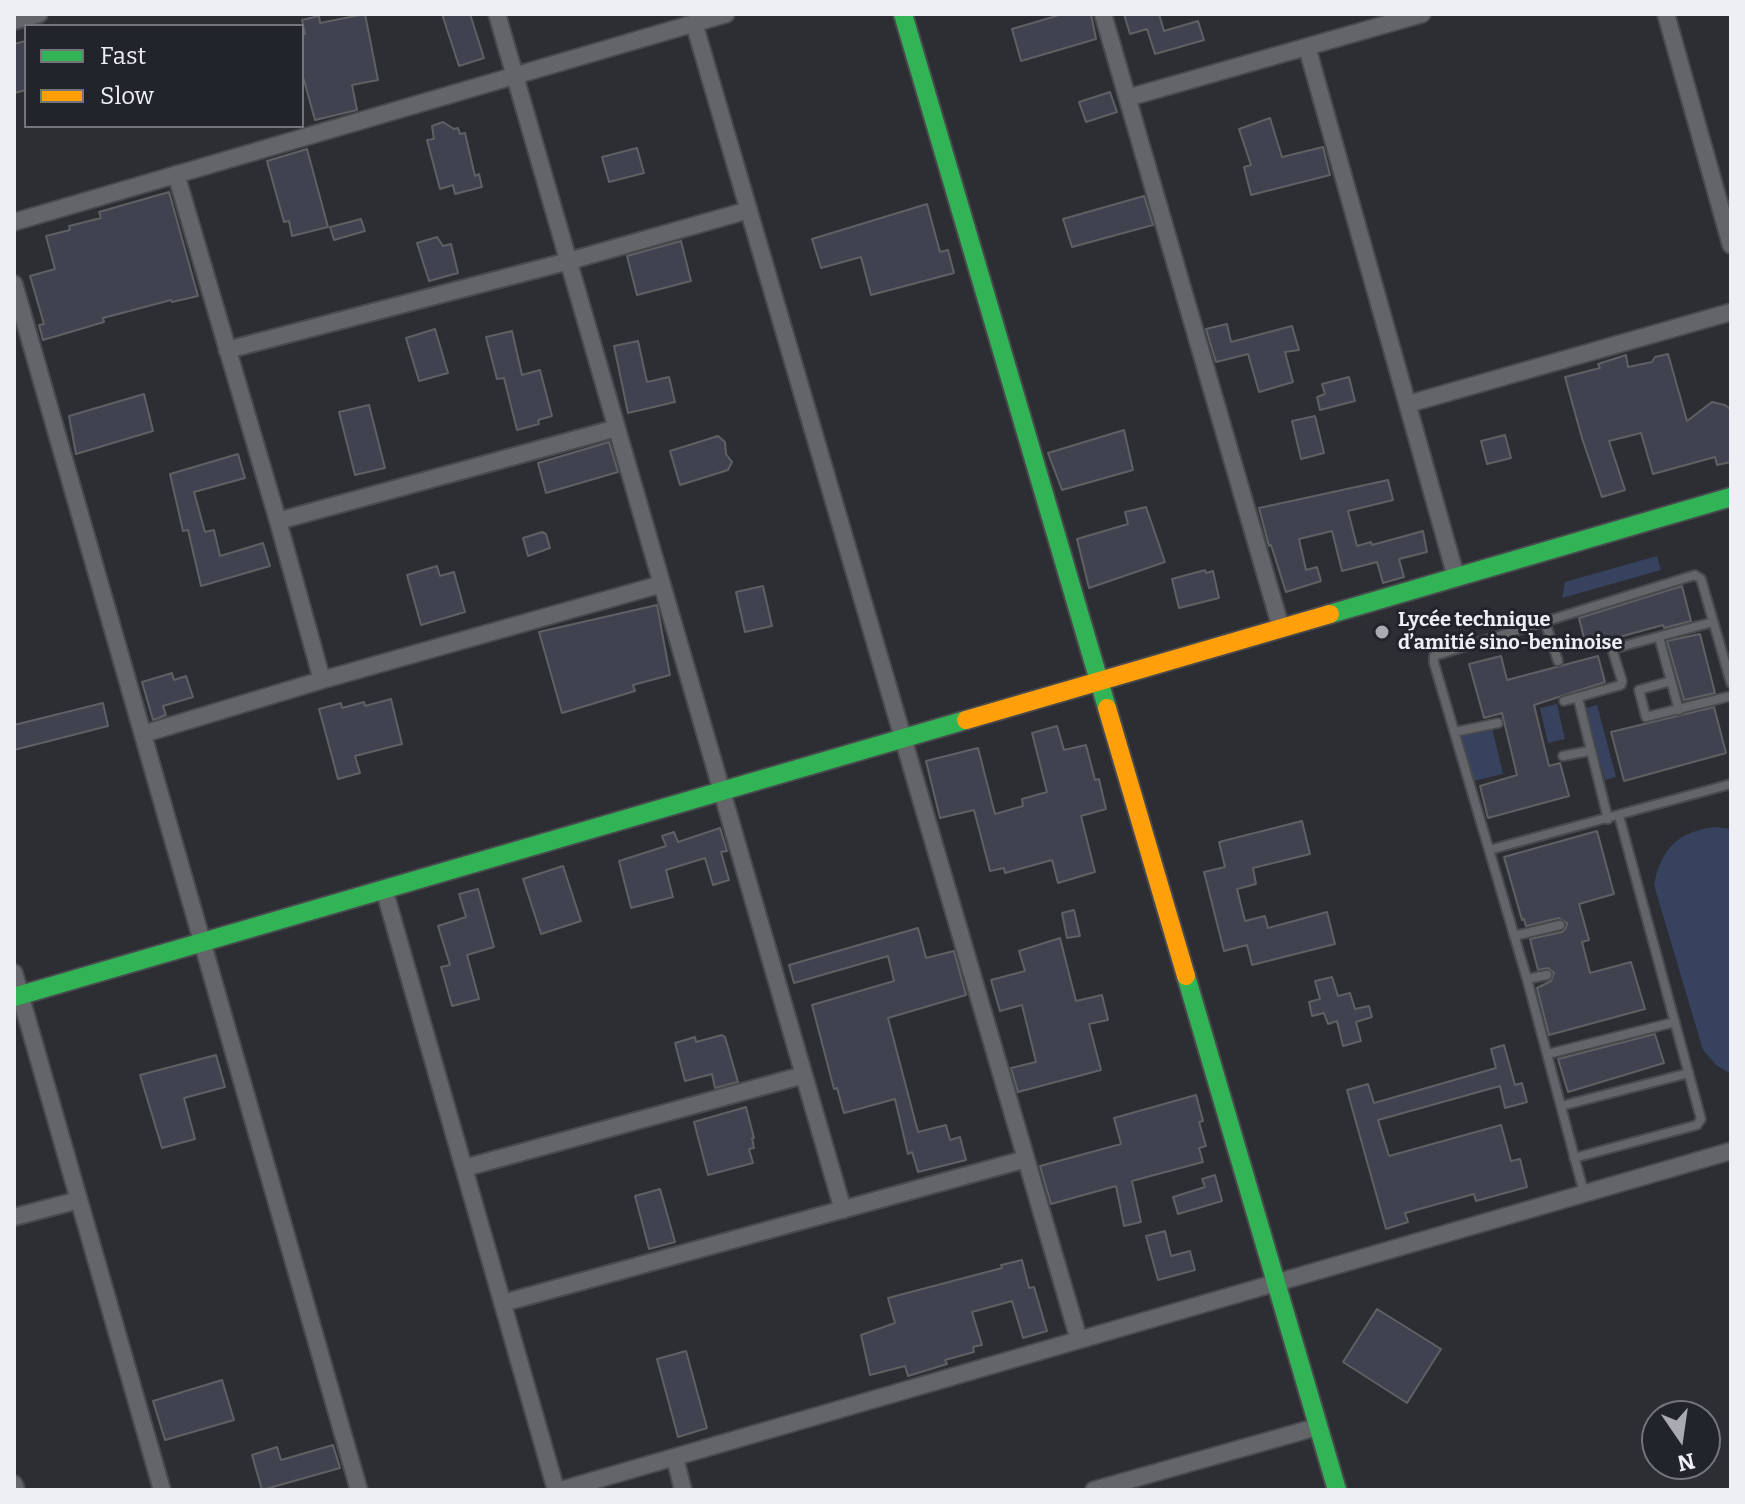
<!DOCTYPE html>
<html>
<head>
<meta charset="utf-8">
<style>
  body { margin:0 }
  #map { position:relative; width:1745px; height:1504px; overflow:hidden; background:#2d2e33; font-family:Bitter,serif }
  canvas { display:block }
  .frame { position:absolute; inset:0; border:16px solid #edeff4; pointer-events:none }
  .legend { position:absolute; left:24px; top:24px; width:280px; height:104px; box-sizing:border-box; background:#21242b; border:2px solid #73757b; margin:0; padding:10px 14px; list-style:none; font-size:24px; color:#edeff4 }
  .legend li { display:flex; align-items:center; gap:16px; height:40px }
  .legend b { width:40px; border:2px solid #73757b }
  .north { position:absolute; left:1641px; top:1400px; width:80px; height:80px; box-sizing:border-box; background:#21242b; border:2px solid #73757b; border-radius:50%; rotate:167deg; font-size:22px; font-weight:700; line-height:32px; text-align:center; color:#edeff4 }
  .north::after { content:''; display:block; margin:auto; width:28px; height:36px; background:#aaabb0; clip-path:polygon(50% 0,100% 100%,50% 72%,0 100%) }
</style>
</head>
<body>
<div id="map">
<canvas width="1745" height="1504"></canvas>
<div class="frame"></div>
<ul class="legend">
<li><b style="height:10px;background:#30b455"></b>Fast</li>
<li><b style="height:10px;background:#ff9f0a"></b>Slow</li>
</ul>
<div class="north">N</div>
</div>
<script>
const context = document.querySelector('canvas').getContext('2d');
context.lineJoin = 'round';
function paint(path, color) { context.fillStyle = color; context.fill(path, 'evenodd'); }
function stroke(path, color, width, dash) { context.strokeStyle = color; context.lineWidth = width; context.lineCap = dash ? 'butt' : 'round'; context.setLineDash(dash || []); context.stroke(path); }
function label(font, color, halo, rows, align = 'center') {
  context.font = font + ' Bitter,serif'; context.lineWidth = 6; context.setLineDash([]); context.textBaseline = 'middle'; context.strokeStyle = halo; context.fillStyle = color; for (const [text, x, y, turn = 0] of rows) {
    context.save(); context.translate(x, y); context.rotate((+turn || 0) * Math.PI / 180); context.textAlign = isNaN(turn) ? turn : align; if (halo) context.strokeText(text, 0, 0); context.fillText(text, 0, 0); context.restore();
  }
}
paint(new Path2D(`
  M1657 556 1661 570 1562 598 1565 582Z
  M1557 704 1565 739 1548 743 1540 708Z
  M1597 705 1616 777 1605 780 1586 708Z
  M1492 727 1503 774 1465 783 1453 737Z
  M1715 827 1731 829V1074L1716 1065 1703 1050 1654 885C1662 847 1678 832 1715 827Z`), '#37425f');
const building = new Path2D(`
  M365 14 378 80 352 85 357 110 315 120 302 73V34H305L302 20 319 16 320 23Z
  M442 14H470L484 58 459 66Z
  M1063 14H1091L1096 39 1021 61 1012 29Z
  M1124 14H1159L1164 31 1198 21 1204 40 1155 54 1147 29 1130 34Z
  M26 41V90L14 93V44Z
  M1110 92 1117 112 1086 122 1079 102Z
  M1270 118 1282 157 1323 147 1330 175 1251 195 1244 167 1251 165 1239 129Z
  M443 122 454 129 458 128 460 134 465 133 475 176 479 174 482 187 455 194 453 185 440 189 427 140 434 139 432 126Z
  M637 148 644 173 609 182 602 157Z
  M307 149 328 227 292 236 289 221 284 222 267 161Z
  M169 192 198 296 172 302 171 300 103 318 104 322 43 340 39 325 44 324 30 276 55 269 46 236 70 230 69 226 101 218 99 212Z
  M1144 196 1153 225 1072 247 1063 219Z
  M927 204 940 252 948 250 954 273 871 295 861 257 821 268 812 239Z
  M361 219 365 231 334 240 330 227Z
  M437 237 443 246 451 244 458 273 429 281 417 243Z
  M681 241 691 281 637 295 627 256Z
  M1227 324 1231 342 1292 326 1299 350 1285 352 1293 382 1259 392 1248 354 1216 362 1206 329Z
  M435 329 448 373 419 381 406 338Z
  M512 331 522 375 540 370 552 416 538 420 539 424 517 430 504 378 497 379 486 337Z
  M638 341 647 382 669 377 675 402 628 413 614 346Z
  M1668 354 1687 421 1712 402 1725 405 1730 409 1731 462 1717 465 1715 457 1653 474 1641 433 1609 441 1625 490 1602 497 1582 438 1565 377 1600 368 1598 364 1626 355 1628 367 1652 362 1655 357Z
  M1349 377 1355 401 1320 410 1317 397 1325 394 1322 384Z
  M144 394 153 431 76 454 69 416Z
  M369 405 385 468 355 475 339 412Z
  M1315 416 1324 453 1301 459 1292 421Z
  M1124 430 1133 470 1062 490 1048 453Z
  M1505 435 1511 458 1487 464 1481 441Z
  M718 436 725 442 726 454 732 462 728 470 680 485 670 451Z
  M609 442 618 472 546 493 538 463Z
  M238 454 245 478 194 492 205 532 214 530 220 556 263 543 270 566 201 586 188 530 183 531 170 474Z
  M1388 480 1393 500 1348 511 1357 546 1371 542 1372 545 1423 531 1427 552 1399 559 1404 577 1383 583 1377 562 1342 571 1332 531 1299 539 1306 570 1317 567 1321 581 1286 592 1271 545 1269 546 1259 508Z
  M1146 507 1165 562 1089 588 1077 539 1128 524 1125 512Z
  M542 532 546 534 550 548 528 556 523 538Z
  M437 566 440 576 454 572 465 612 421 625 407 575Z
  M1205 570 1206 573 1213 571 1219 598 1179 608 1172 579Z
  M763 586 772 626 745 632 736 592Z
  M1682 586 1691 621 1664 628 1663 625 1586 646 1579 618Z
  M657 605 670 675 633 685 635 691 562 713 539 632Z
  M1700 634 1715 693 1684 700 1667 641Z
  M1501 656 1507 680 1598 656 1605 682 1534 705 1549 766 1560 763 1569 796 1488 818 1480 786 1517 775 1502 713 1484 718 1469 664Z
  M172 673 174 680 186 676 193 697 163 706 166 715 153 720 142 682Z
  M391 699 402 744 355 756 360 773 338 779 319 709 341 703 342 708 364 702 365 706Z
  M103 703 108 726 14 750V725Z
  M1714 707 1726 753 1624 781 1611 732Z
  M1057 726 1064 750 1086 745 1095 780 1099 779 1106 809 1081 816 1095 872 1058 883 1052 860 1005 873 1004 868 990 871 974 810 940 818 926 761 978 748 995 814 1023 806 1022 799 1047 792 1032 733Z
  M1302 821 1310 854 1253 868 1256 884 1237 889 1245 921 1265 916 1268 928 1327 912 1335 944 1252 965 1247 945 1224 951 1204 872 1225 867 1219 842Z
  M720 828 727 851 721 852 729 880 713 885 705 858 666 870 673 897 631 908 619 861 666 846 662 836 674 832 678 842Z
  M1597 831 1614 894 1579 904 1589 940 1582 942 1590 973 1631 962 1645 1009 1549 1035 1537 988 1551 981 1554 973 1548 968 1538 970 1530 939 1562 932 1566 928 1567 923 1559 918 1526 926 1524 919 1522 920 1504 857Z
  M563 866 581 921 541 934 523 879Z
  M478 889 494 947 467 955 479 999 452 1006 441 967 450 965 438 926 466 917 459 894Z
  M1074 910 1080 936 1067 938 1062 913Z
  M918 928 926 958 954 951 966 995 888 1018 918 1132 946 1125 950 1140 960 1137 966 1160 918 1172 912 1152 908 1154 895 1099 844 1113 837 1088 834 1089 812 1005 894 981 888 956 794 983 789 965Z
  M1060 938 1076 1001 1102 995 1108 1020 1089 1024 1101 1070 1018 1092 1011 1068 1036 1062 1022 1005 1000 1011 991 980 1025 971 1019 951Z
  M1332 977 1338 996 1350 993 1355 1009 1369 1006 1372 1017 1356 1022 1361 1041 1343 1046 1337 1021 1328 1024 1324 1013 1312 1016 1309 1002 1320 999 1315 981Z
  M1655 1034 1664 1063 1568 1092 1558 1059Z
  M722 1035 725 1037 738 1082 715 1088 712 1074 685 1081 675 1043 695 1037 696 1042Z
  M1504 1045 1515 1085 1522 1083 1527 1102 1505 1108 1500 1086 1378 1120 1389 1156 1501 1125 1511 1161 1520 1159 1527 1187 1476 1201 1474 1194 1405 1213 1408 1222 1386 1229 1347 1090 1368 1084 1374 1103 1496 1068 1491 1049Z
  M216 1055 225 1087 184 1098 195 1139 162 1148 140 1075Z
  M1196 1095 1203 1121 1199 1122 1206 1146 1199 1148 1203 1162 1132 1181 1141 1222 1124 1226 1116 1186 1051 1204 1040 1166 1121 1144 1114 1118Z
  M746 1107 754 1138H752L754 1148 749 1149 753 1163 708 1175 694 1122Z
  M1215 1175 1222 1201 1178 1214 1173 1197 1205 1187 1202 1179Z
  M660 1189 675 1242 649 1249 635 1196Z
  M1165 1231 1171 1256 1190 1251 1195 1270 1158 1280 1146 1236Z
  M1022 1260 1029 1288 1034 1287 1047 1331 1023 1338 1012 1301 972 1312 982 1345 973 1347 974 1352 945 1360 947 1364 908 1376 905 1366 870 1375 861 1335 895 1323 888 1298 1002 1268 1001 1265Z
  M1377 1309 1441 1349 1407 1403 1343 1362Z
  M686 1351 707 1428 678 1437 657 1359Z
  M222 1380 234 1420 165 1440 153 1401Z
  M333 1445 340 1468 262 1490 252 1455 277 1447 281 1460Z`);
paint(building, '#40434f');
stroke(building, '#5e6064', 2);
const lane = new Path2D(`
  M1545 622 1558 661
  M1659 637 1679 710
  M1671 681 1639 690 1646 717 1731 696
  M1578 698 1608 819
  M1564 701 1621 685 1622 681 1613 652 1616 648 1713 622
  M1455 732 1498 723
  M1563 756 1589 751
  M1489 850 1731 784
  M1514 936 1560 925
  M1527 979 1547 975
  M1548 1054 1675 1022
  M1561 1106 1689 1073
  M1574 1158 1697 1125 1701 1119 1619 816
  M1584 1193 1527 979 1434 663V656L1695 575 1701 579 1731 683`);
const street = new Path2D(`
  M497 14 843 1210
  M1103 14 1281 628
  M1666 14 1731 245
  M14 21 39 14
  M694 23 1079 1340
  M1307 47 1456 577
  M1127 98 1422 14
  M176 174 278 521 322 680
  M14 222 726 14
  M14 284 359 1490
  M227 350 569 261 749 210
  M1408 404 1731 312
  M278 521 617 428
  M143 734 322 680 662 584
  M384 889 556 1490
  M14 973 162 1490
  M464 1168 804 1075
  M14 1217 79 1200
  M503 1303 1026 1159
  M675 1458 683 1490
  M14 1484 16 1490
  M561 1490 1731 1151
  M1094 1490 1317 1427`);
const fast = new Path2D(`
  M903 14 1107 708
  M1330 614 1731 497
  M1186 976 1337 1490
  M14 997 966 720`);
const slow = new Path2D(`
  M1107 708 1186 976
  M966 720 1330 614`);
stroke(lane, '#494a4e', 12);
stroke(street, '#494a4e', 20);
stroke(fast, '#494a4e', 22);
stroke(slow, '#494a4e', 22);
stroke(lane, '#646569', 8);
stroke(street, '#646569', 16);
stroke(fast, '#30b455', 18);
stroke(slow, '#ff9f0a', 18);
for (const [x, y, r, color] of [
  [1382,632,8,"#aaabb0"]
]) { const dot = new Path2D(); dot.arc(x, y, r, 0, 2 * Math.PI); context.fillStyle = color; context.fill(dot); stroke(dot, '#21242b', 3); }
label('bold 20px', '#edeff4', '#21242b', [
  ["Lycée technique",1398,620],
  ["d’amitié sino-beninoise",1398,643]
], 'left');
</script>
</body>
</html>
